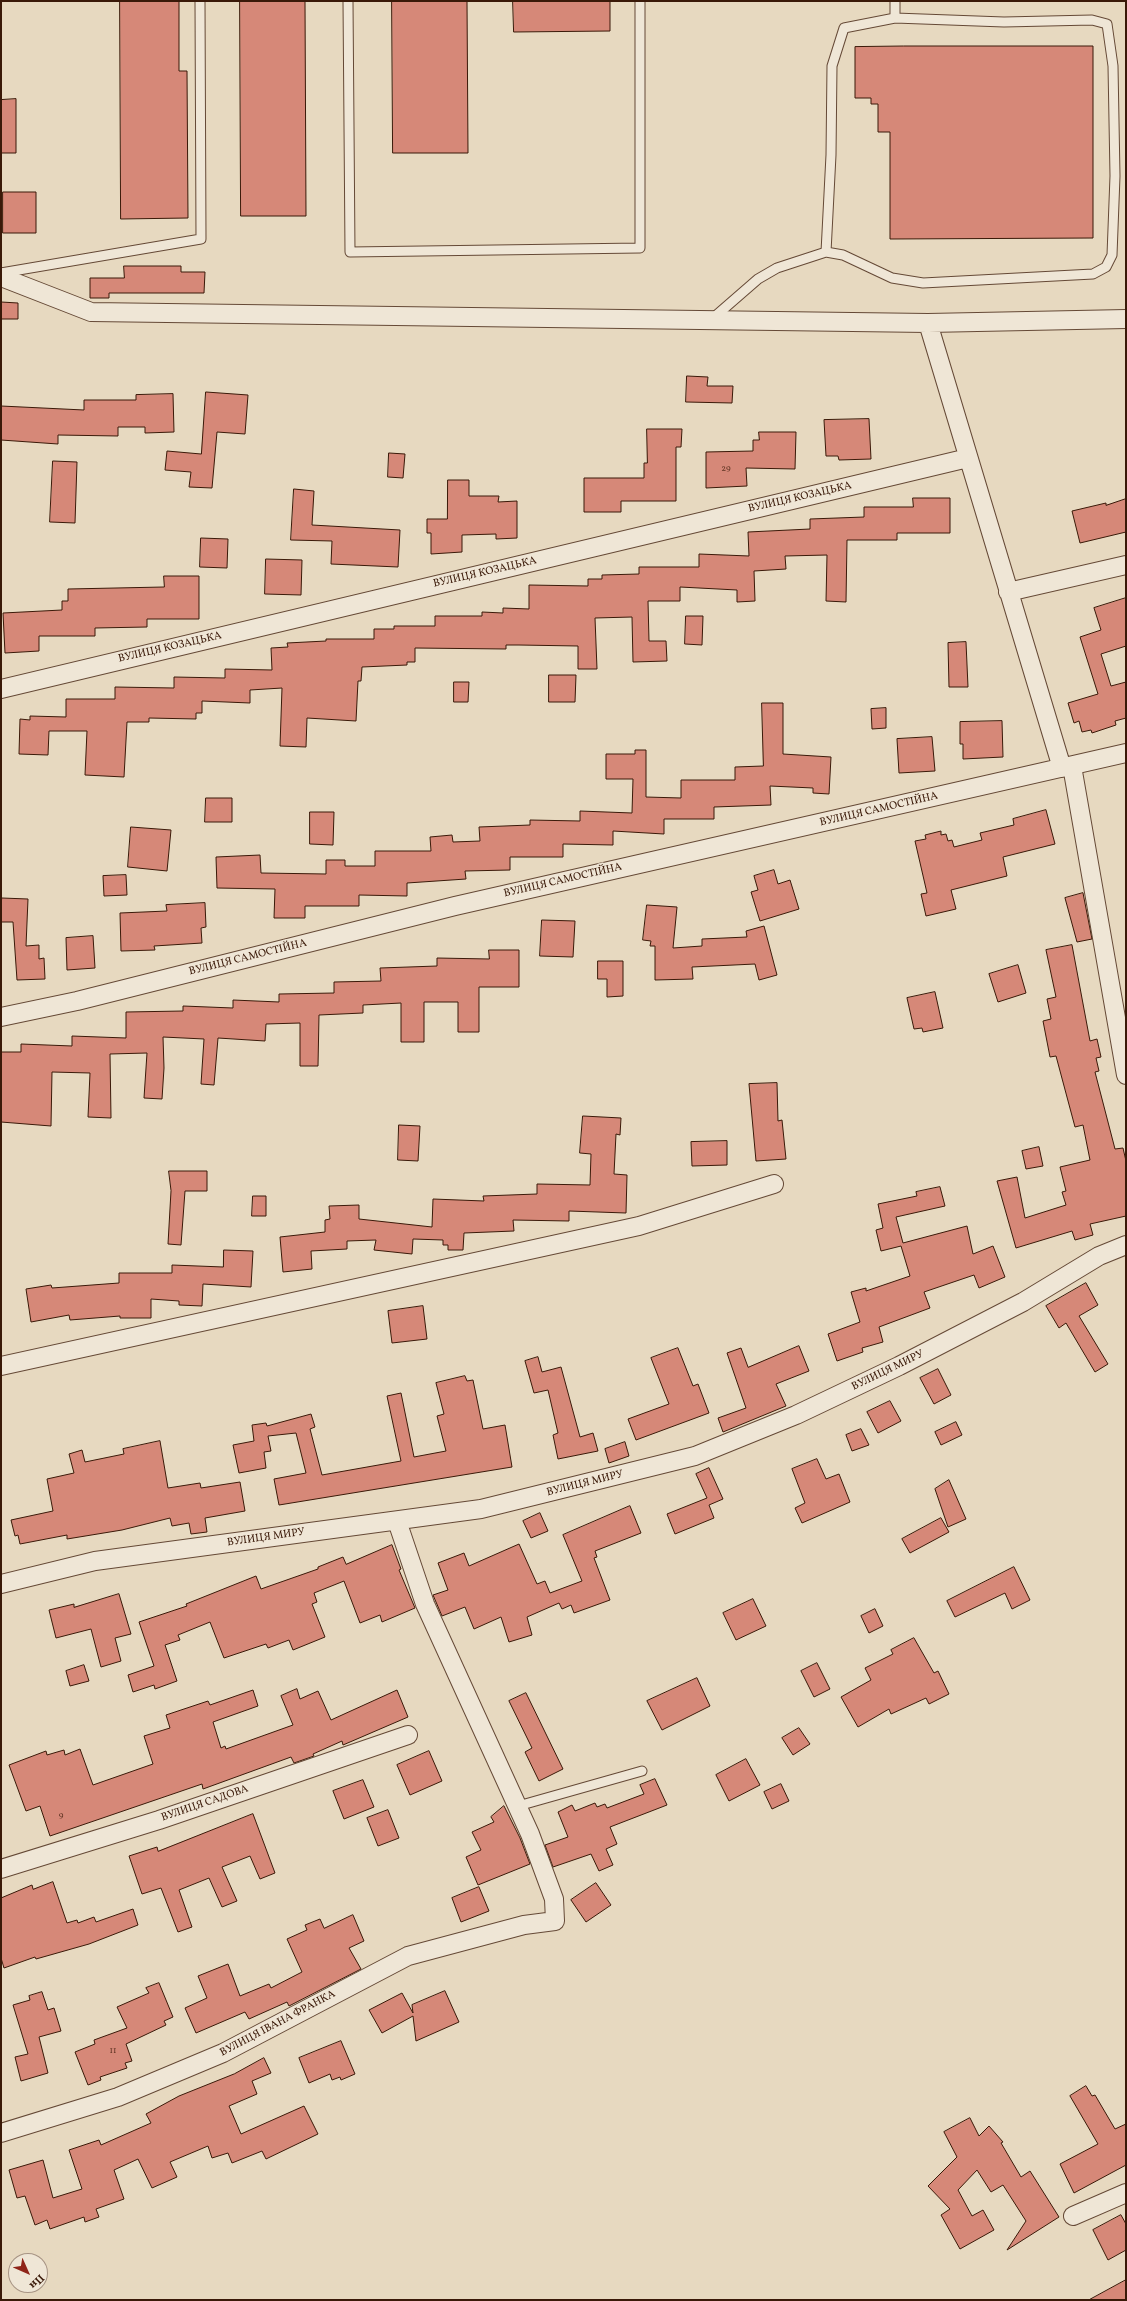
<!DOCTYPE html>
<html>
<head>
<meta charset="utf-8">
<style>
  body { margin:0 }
  #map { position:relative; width:1127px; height:2301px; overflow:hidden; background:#e7d9c0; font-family:Vollkorn,serif }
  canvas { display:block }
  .frame { position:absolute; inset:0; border:2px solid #3a1908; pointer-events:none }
  .north { position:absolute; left:8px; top:2253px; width:40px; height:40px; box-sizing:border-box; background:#efe6d6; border:1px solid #a79484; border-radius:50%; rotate:135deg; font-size:11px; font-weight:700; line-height:16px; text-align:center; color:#3a1908 }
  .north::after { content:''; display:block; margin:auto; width:14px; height:18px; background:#8f2418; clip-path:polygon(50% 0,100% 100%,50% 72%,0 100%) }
</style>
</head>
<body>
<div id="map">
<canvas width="1127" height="2301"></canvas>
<div class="frame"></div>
<div class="north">Пн</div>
</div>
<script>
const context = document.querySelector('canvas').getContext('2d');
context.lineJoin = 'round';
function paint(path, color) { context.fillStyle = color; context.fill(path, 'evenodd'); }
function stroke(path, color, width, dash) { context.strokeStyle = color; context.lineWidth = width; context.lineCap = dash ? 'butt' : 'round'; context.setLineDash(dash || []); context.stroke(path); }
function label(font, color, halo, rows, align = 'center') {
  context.font = font + ' Vollkorn,serif'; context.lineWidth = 3; context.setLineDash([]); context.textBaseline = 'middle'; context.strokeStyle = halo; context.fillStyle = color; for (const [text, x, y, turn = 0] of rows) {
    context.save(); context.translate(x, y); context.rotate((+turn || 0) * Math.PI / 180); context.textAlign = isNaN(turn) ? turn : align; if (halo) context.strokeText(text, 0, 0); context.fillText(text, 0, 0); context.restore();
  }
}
const building = new Path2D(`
  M120 1H179V71H187L188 218 121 219Z
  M240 1H305L306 216H241Z
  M392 1H467L468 153H393Z
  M513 1H610V31L514 32Z
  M904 46H1093V238L890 239V132H878V104H871V98H855V47Z
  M16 99V153H1V100Z
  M3 192H36V233H3Z
  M124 266H181V272H205L204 293H109V298H90V278H124Z
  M1 302 18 303V319H1Z
  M687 376 708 377 707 386H733L732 403 686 402Z
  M206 392 248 395 245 434 217 432 212 488 189 487 191 472 165 470 167 451 201 454Z
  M173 394 174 432 145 433V427H118V436L58 435V444L1 440V406L84 410V400H136V395Z
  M869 419 871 459 839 460 838 456H826L824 420Z
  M647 429H682L681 447H676V501H621V512H584V478H644V463H647Z
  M759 432H796L795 469 746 468 747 486 706 488V452L753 451V440H759Z
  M389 453 405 454 403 478 388 477Z
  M53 461 77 462 75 523 50 522Z
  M448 480H469V496H499L498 502 517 501V538L496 539V534L462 535V552L431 554V533H427V519H447Z
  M294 489 314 491 312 525 400 530 398 567 331 564 332 541 291 540Z
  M913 498H950V533H897V540H847L846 602 826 601 827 555 785 556 786 569 754 571 755 601 737 602V590L680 587V601H648L649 641H666L667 661 633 662 632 617 595 618 597 669H578V646L519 645H506V649L415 648V662H407V665L362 667 361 681H358L356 721 307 718 306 747 280 746 282 688 250 690V703L202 701V713H196V719L149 718V722H127L124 777 85 775 87 731H49L48 755 19 754 20 719 30 720V716L66 717V699H115V687L174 688V677L225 678V669L272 670 271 648 288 647 287 643 326 641V639H374V629H394V626H435V616H482V612L503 613V608L529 609V585L588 586V579H602V575L639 574V567H699V554L749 556 748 532 810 529V519L864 517V507H913Z
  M1126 499V532L1080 543 1072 511 1106 503V505Z
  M201 538 228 539 227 568 200 567Z
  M266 559 302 560 301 595 265 594Z
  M164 576H199V619H147V627L95 628V636H39V651L5 653 3 613 62 610V601H68V589L164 587Z
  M1126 598V646L1101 654 1111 686 1126 682V718L1115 721 1116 725 1092 733 1091 730 1082 732 1079 721 1074 723 1068 703 1098 694 1080 637 1101 630 1094 608Z
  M686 616H703L702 645 685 644Z
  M966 642 968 687H949L948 643Z
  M549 675H576L575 702H549Z
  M454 682H469L468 702H454Z
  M762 703H783V754L831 757 829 794 813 793V788L770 786 771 805 714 807V819H664V834L613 831V845L563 844V857H510V870L465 871 466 879 407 883V896L359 895V906H305V918H274L275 889 217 888 216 857 260 855 261 873 326 874V860H345V866H375V851H431L430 837 452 835 453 842 480 841 479 827 530 825V820L580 821V811L632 813 633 779H606V754H635V750H646V797L681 798V780H735V767L763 766Z
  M886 708V728L872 729 871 709Z
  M1002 721 1003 757 963 759V744H960V722Z
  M932 737 935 771 899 773 897 739Z
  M206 798H232V822H205Z
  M1046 810 1055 844 1003 857 1007 876 951 890 956 909 926 916 921 894 927 893 915 841 926 839 925 835 941 831V835L946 834 948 841 952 840 954 847 982 840 980 833 1014 825 1013 819Z
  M310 812H334L333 845 310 844Z
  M131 827 171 830 167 871 128 867Z
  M774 870 778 884 790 880 799 909 760 921 751 892 758 890 754 876Z
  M126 875 127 895 104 896 103 876Z
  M1083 893 1092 939 1077 942 1065 898Z
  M2 898 28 899 26 946 39 945V959L44 958 45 979 17 980 13 922H1Z
  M205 903 206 927 201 928 202 943 154 946 155 950 121 951 120 913 167 911 166 905Z
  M647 905 677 907 673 948 702 946V939L747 937 746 931 764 926 777 975 759 980 755 964 692 967 693 979 655 980V946H650L651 941 643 940Z
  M542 920 575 921 573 957 540 956Z
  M93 936 95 968 67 970 66 938Z
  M1072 945 1090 1041 1097 1039 1101 1057 1096 1058 1099 1071 1095 1072 1115 1149 1123 1148 1126 1161V1216L1090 1224 1093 1235 1075 1240 1072 1231 1016 1248 997 1181 1017 1177 1025 1218 1066 1205 1062 1192 1066 1191 1060 1167 1090 1160 1083 1125 1075 1127 1056 1056 1050 1057 1043 1021 1051 1019 1047 999 1056 997 1046 950Z
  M489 950H519V987H479V1032H458V1002H424V1042H401V1003L363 1005V1013L319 1015 318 1066H300V1023L266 1024 265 1041 218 1038 214 1085 201 1084 204 1039 163 1037 164 1068 162 1099 144 1098 147 1053 110 1054 111 1118 88 1117 90 1073 52 1072 51 1126 1 1122V1052H21V1044L72 1046V1036L126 1038V1012L183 1011V1006L233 1008V1000L279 1002V994L334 993V982L381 981 380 968 437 966V958L489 959Z
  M598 961H623V996L607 997V979H598Z
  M1018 965 1026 993 998 1002 989 974Z
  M935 992 943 1028 923 1032 922 1028 914 1029 907 998Z
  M777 1083 778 1121 782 1120 786 1159 756 1161 749 1084Z
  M583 1116 621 1118 620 1135 616 1134 614 1174 627 1175 626 1213 569 1211V1221L513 1220 514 1231 464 1233 463 1250H448V1245H443V1240L413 1239 412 1254 374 1250 376 1240 347 1241V1249L311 1251 312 1269 283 1272 280 1237 325 1232V1220L330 1219 329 1206 359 1205V1219L432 1227 433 1199 484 1201 483 1196 537 1194V1184L590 1185 591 1154 580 1153Z
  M399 1125 420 1126 418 1161 398 1160Z
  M727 1141V1165L692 1166 691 1142Z
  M1039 1147 1043 1166 1026 1169 1022 1151Z
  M169 1171H207V1191H185L181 1245 168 1244 171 1191Z
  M940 1187 945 1206 896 1217 903 1243 967 1226 973 1254 993 1246 1005 1277 979 1288 974 1275 924 1292 930 1308 879 1327 883 1342 862 1348 863 1352 837 1361 828 1334 860 1322 851 1292 866 1288V1291L910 1276 901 1246 881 1251 876 1230 883 1228 878 1204 917 1196 916 1192Z
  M253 1196H266V1216H252Z
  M224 1250 253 1251 251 1287 203 1284 202 1306 179 1305V1301L151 1299V1318H120V1316L70 1320 69 1315 31 1322 26 1289 51 1285 52 1288 119 1283V1273H172V1265L223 1267Z
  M1086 1283 1098 1305 1079 1316 1108 1364 1095 1372 1066 1323 1059 1328 1046 1306Z
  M423 1306 427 1339 392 1343 388 1311Z
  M799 1346 809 1371 776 1384 786 1406 723 1432 718 1418 746 1408 727 1353 741 1348 748 1367Z
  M678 1348 693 1386 698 1384 709 1413 636 1440 628 1419 669 1404 651 1358Z
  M538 1357 542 1372 561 1367 580 1437 593 1433 598 1451 558 1459 553 1435 558 1433 548 1390 534 1393 525 1361Z
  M938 1369 951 1395 934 1404 920 1378Z
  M465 1376 467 1381 473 1380 483 1429 505 1425 512 1467 279 1505 274 1479 306 1473 296 1433 268 1436 271 1451 264 1452 266 1468 239 1473 233 1445 254 1441 252 1425 266 1423 267 1426 311 1414 315 1427 310 1429 322 1475 401 1461 387 1396 401 1393 414 1457 446 1451 437 1416 444 1414 436 1383Z
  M890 1401 901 1421 878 1433 867 1412Z
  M956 1422 962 1435 941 1445 935 1432Z
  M861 1429 869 1445 852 1451 846 1435Z
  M160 1441 168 1488 200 1483 201 1488 240 1482 245 1511 205 1518 207 1532 191 1534 189 1523 172 1526 170 1518 122 1530 67 1539V1535L20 1544 18 1535 15 1536 11 1520 53 1511 47 1479 74 1473 69 1454 82 1450 85 1462 124 1454 123 1449Z
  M625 1442 629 1456 609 1463 605 1449Z
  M817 1459 826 1479 839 1474 850 1502 802 1523 795 1508 805 1503 792 1469Z
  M709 1468 723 1499 709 1505 714 1518 675 1534 667 1514 707 1498 696 1474Z
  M949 1480 966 1519 948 1527 935 1489Z
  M630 1506 641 1533 595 1551 597 1557 594 1558 610 1600 574 1613 571 1605 562 1609 559 1603 527 1617 532 1635 509 1642 501 1617 474 1629 465 1607 442 1616 433 1595 448 1590 438 1563 464 1553 469 1566 519 1544 537 1584 545 1581 550 1593 582 1581 563 1535Z
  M540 1513 548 1531 531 1538 523 1521Z
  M941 1518 949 1532 910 1553 902 1539Z
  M392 1545 401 1569 399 1570 415 1608 382 1622 380 1615 360 1623 344 1581 314 1593 317 1602 312 1604 325 1637 293 1650 289 1640 268 1648 266 1644 224 1658 210 1622 178 1635 180 1640 165 1645 177 1681 155 1689 154 1685 133 1692 128 1675 154 1666 139 1622 187 1606 186 1604 256 1576 261 1589 318 1569V1567L343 1557 346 1564Z
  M1014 1567 1030 1600 1012 1609 1005 1593 955 1617 947 1601Z
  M119 1594 131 1634 115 1638 121 1661 101 1667 91 1629 56 1638 49 1610 74 1604V1607Z
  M753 1599 766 1626 736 1640 723 1613Z
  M875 1609 883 1626 869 1633 861 1616Z
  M914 1638 934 1673 938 1671 949 1694 929 1704 926 1698 891 1714 889 1709 858 1727 841 1697 871 1680 865 1668 893 1654 891 1650Z
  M817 1663 830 1689 814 1697 801 1671Z
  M84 1665 89 1681 70 1686 66 1671Z
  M697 1678 710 1706 662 1730 647 1701Z
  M297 1689 300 1699 318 1691 331 1720 397 1690 408 1717 343 1745 342 1741 313 1754 314 1756 294 1763 291 1757 203 1789 202 1784 50 1836 40 1806 26 1811 9 1765 46 1751 47 1755 64 1750 65 1755 80 1749 93 1785 153 1764 144 1736 170 1728 166 1715 208 1701 210 1705 253 1690 258 1706 213 1722 221 1748 225 1746 226 1749 293 1725 281 1696Z
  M526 1693 563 1769 539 1781 525 1752 532 1748 509 1701Z
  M799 1728 810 1744 793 1755 782 1738Z
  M429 1751 442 1781 410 1795 397 1765Z
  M746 1759 760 1785 729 1801 716 1775Z
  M655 1779 667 1805 610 1827 617 1844 606 1849 613 1865 599 1871 591 1854 553 1867 545 1845 568 1837 558 1812 572 1805 575 1811 595 1803 597 1807 605 1804 607 1808 644 1794 640 1785Z
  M363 1780 374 1807 344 1819 333 1791Z
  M781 1784 789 1801 772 1809 764 1792Z
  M504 1806 520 1838 530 1864 478 1885 466 1857 481 1850 472 1832 494 1822 491 1817Z
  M388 1810 399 1838 378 1846 367 1818Z
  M253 1814 275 1873 260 1879 250 1856 222 1867 237 1901 222 1907 209 1878 179 1890 192 1927 178 1932 161 1888 142 1894 129 1856 157 1847 158 1851Z
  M53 1882 67 1923 77 1920 78 1923 94 1917 96 1922 133 1909 138 1925 89 1944 36 1959 35 1957 4 1968 1 1958V1898L32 1885 33 1889Z
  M596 1883 611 1905 586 1922 571 1900Z
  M479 1887 489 1911 461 1922 452 1898Z
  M353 1915 364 1941 349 1948 361 1969 289 2006 287 2002 249 2019 245 2012 196 2033 185 2008 207 1998 198 1976 228 1964 240 1996 269 1984 271 1988 302 1972 287 1939 307 1930 305 1925 320 1919 324 1928Z
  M159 1983 173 2017 164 2021 166 2025 126 2044 132 2061 125 2063 127 2068 100 2077 101 2080 88 2085 75 2052 95 2044 94 2040 127 2028 117 2007 149 1993 146 1988Z
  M445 1991 459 2022 416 2041 413 2016 382 2033 369 2010 402 1993 413 2013 412 2005Z
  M42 1992 48 2010 54 2008 61 2031 39 2037 48 2073 21 2081 15 2057 28 2054 13 2005 30 2000 29 1996Z
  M341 2041 355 2074 341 2080 340 2077 332 2080 330 2074 309 2083 299 2058Z
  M264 2058 271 2073 252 2081 257 2094 229 2106 241 2134 304 2106 318 2134 266 2159 262 2151 232 2163 228 2153 212 2158 208 2146 170 2162 177 2177 152 2188 138 2159 114 2170 124 2199 96 2209 99 2217 85 2222 84 2217 50 2229 47 2220 35 2225 25 2196 17 2198 9 2170 43 2160 53 2198 82 2189 69 2150 99 2140 101 2145 151 2123 146 2114 179 2096 234 2074Z
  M1086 2086 1092 2096 1095 2095 1115 2129 1126 2124V2165L1074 2193 1060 2164 1098 2144 1070 2096Z
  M970 2118 979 2136 989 2126 1003 2142 1001 2143 1021 2177 1030 2171 1059 2217 1007 2250 1026 2221 1003 2185 991 2192 977 2170 958 2190 972 2216 983 2210 994 2230 960 2249 941 2215 950 2209 928 2186 957 2157 944 2132Z
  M1121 2215 1126 2224V2250L1108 2260 1093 2230Z
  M1126 2280V2300H1089Z`);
paint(building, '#d68878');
stroke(building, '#3a1908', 1);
const service = new Path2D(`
  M348 1 350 252 640 248V1
  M895 1V18
  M1 273 201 239 200 1
  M712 319 758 279 777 268 826 252 843 255 892 278 923 283 1093 274 1106 267 1112 255 1115 176 1113 66 1107 24 1092 20 1004 22 895 18 844 28 832 66 831 155 826 252
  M518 1806 642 1771`);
const minor = new Path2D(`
  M1 277 91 312 928 323 1126 319
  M928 323 1062 768
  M1008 592 1126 565
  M1 689 968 458
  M1072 766 1126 1075
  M1 1017 77 1001 455 906 1126 753
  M1 1366 639 1226 774 1184
  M1 1584 95 1561 481 1509 695 1456 796 1415 899 1366 1023 1302 1099 1256 1126 1245
  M1 1869 159 1820 408 1735
  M1 2133 118 2097 223 2053 408 1956 524 1925 555 1921 554 1899 530 1834 425 1604 397 1521
  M1073 2216 1126 2193`);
stroke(service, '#654936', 11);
stroke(minor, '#654936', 20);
stroke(service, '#efe6d6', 9);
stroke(minor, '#efe6d6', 18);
label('9px', '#613524', null, [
  ["29",726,469],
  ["9",61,1816],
  ["11",113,2051]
]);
label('11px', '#3a1908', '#efe6d6', [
  ["ВУЛИЦЯ КОЗАЦЬКА",800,498,-13],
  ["ВУЛИЦЯ КОЗАЦЬКА",485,573,-13],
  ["ВУЛИЦЯ КОЗАЦЬКА",170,648,-13],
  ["ВУЛИЦЯ САМОСТІЙНА",879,810,-13],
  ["ВУЛИЦЯ САМОСТІЙНА",563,881,-13],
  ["ВУЛИЦЯ САМОСТІЙНА",248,958,-14],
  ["ВУЛИЦЯ МИРУ",888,1371,-26],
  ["ВУЛИЦЯ МИРУ",585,1484,-14],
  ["ВУЛИЦЯ МИРУ",266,1538,-8],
  ["ВУЛИЦЯ САДОВА",205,1804,-19],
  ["ВУЛИЦЯ ІВАНА ФРАНКА",278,2024,-28]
]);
</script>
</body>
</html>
